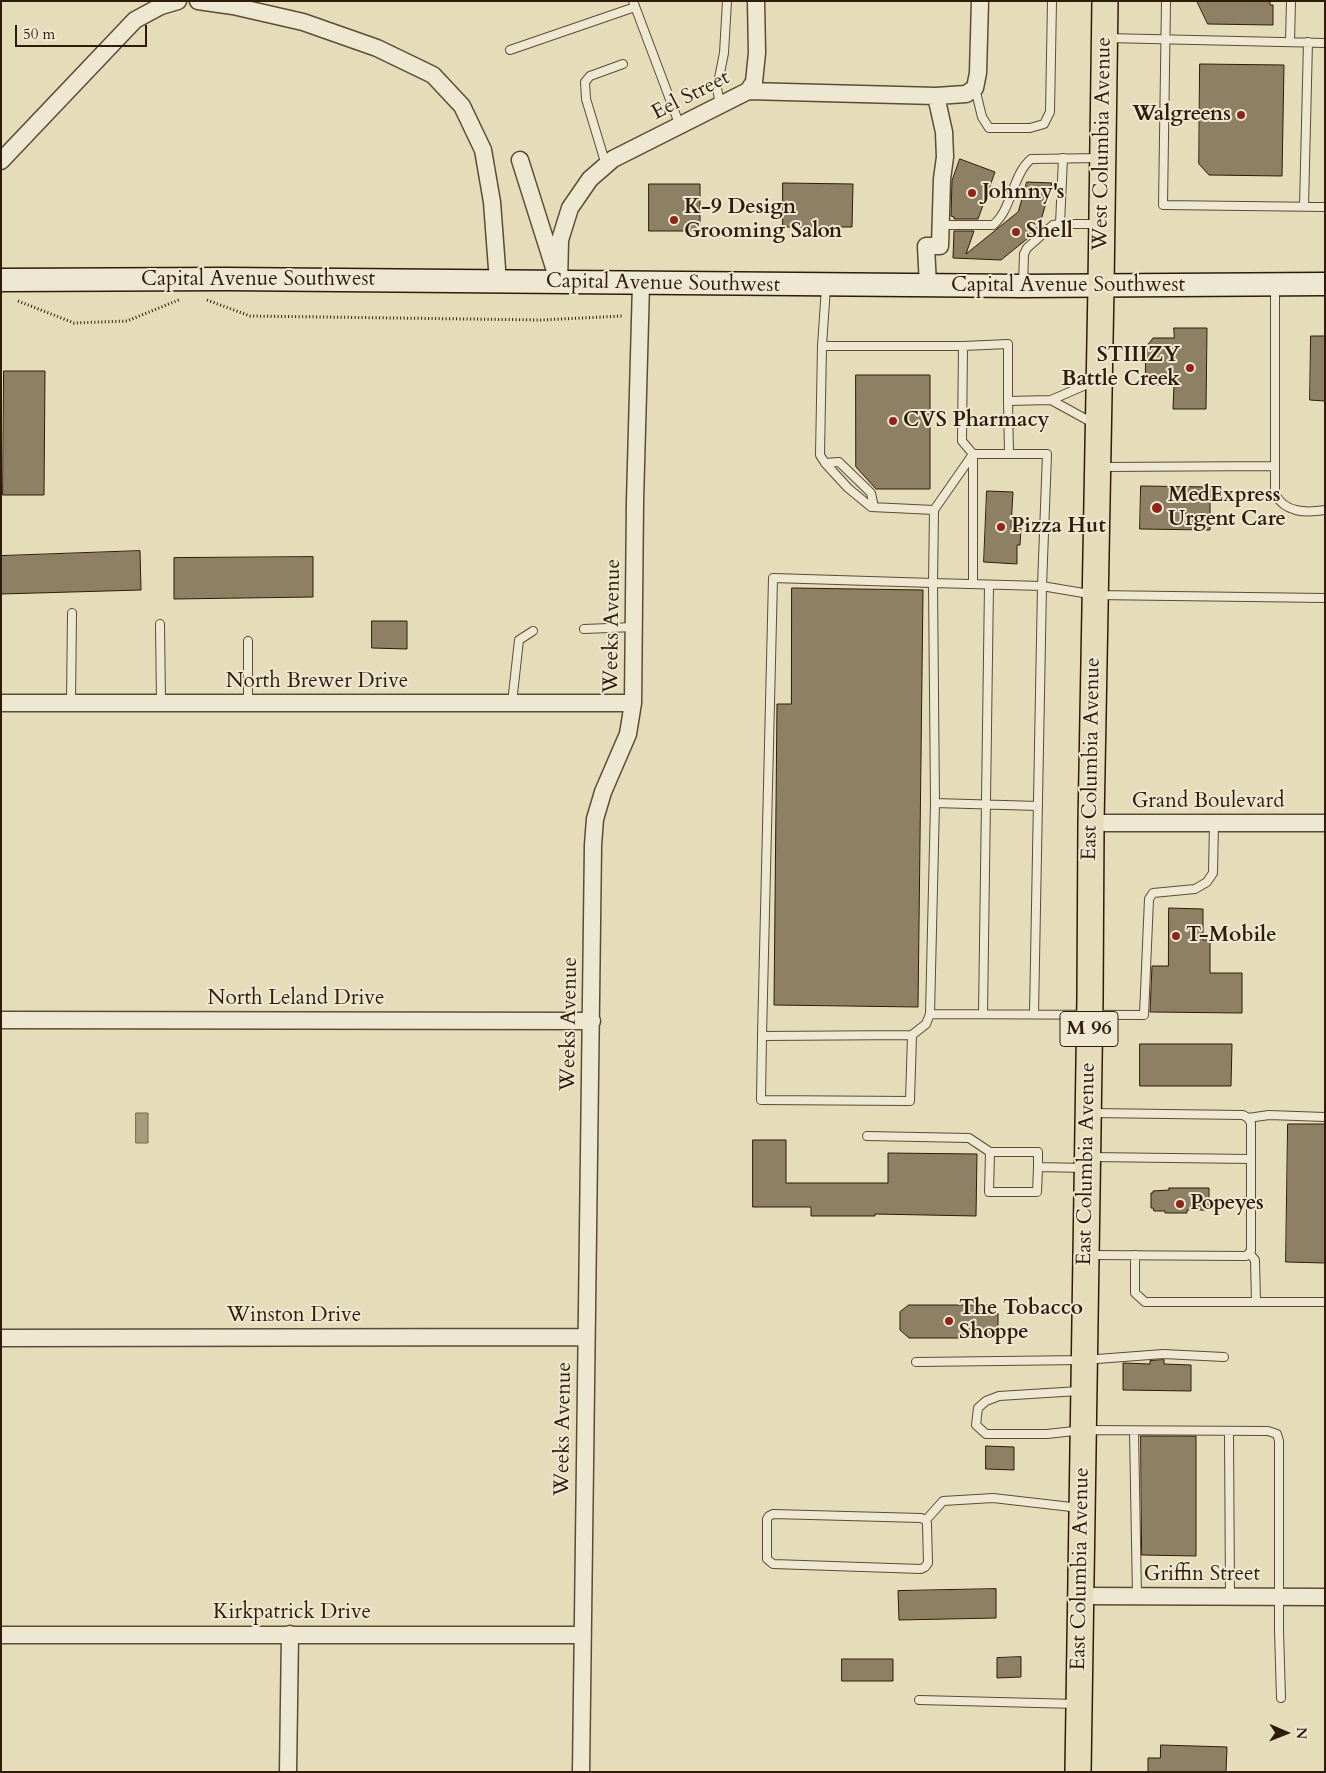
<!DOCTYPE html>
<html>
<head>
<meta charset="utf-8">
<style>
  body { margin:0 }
  #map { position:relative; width:1326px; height:1773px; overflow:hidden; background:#e5dcb9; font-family:Cardo,serif }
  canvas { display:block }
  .frame { position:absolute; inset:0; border:2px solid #2f1c08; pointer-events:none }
  .north { position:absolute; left:1261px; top:1708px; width:50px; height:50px; -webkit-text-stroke:4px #eee8d2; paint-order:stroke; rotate:91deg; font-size:14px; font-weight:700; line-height:20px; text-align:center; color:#2f1c08 }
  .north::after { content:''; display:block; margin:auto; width:18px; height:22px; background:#2f1c08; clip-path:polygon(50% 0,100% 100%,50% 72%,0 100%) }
  .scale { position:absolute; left:15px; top:25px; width:132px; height:22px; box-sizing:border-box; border:2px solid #2f1c08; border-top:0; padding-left:6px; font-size:15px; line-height:18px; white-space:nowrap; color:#2f1c08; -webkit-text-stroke:4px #eee8d2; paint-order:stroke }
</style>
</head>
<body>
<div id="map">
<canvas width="1326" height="1773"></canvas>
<div class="frame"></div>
<div class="north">N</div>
<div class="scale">50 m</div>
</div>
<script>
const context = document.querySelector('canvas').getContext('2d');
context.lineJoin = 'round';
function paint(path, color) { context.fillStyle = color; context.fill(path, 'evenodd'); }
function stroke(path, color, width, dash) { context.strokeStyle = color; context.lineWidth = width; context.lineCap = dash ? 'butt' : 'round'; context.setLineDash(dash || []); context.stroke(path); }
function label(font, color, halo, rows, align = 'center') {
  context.font = font + ' Cardo,serif'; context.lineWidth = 4; context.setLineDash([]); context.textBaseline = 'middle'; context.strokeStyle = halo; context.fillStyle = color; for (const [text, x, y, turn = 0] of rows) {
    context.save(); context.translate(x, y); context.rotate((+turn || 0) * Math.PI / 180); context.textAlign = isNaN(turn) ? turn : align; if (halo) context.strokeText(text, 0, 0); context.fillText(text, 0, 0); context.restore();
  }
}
const water = new Path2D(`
  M136 1113H148V1143H136Z`);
paint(water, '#a79b7d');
stroke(water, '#77684e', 1);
const building = new Path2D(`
  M1197 1H1270V5H1273V25L1208 24Z
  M1200 64 1284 65 1282 176 1209 175 1199 164Z
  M960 159 995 172 978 219H954V217L951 216 952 181Z
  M1027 182 1052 183 1038 230 1001 260 953 258 954 231H974L966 254 1018 212Z
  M783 183 853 184 852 227H783Z
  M649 184H700V231H649Z
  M1174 328H1207L1206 409H1173L1174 385H1145L1146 347 1153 338H1174Z
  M1311 336H1325V401L1310 400Z
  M4 371H45L44 495H3Z
  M856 375H930V489H876L856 467Z
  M1141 486 1210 487V530L1140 529Z
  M987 491 1013 492 1011 527 1021 528 1020 545H1017V564L984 562Z
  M140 551 141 590 1 594V556Z
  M313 557V597L174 599V558Z
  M792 588 923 590 918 1007 774 1005 777 704H791Z
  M372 621H407V649L372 648Z
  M1169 908 1203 909V940H1210V973H1242V1013L1150 1012 1152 966H1168Z
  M1140 1044H1232L1231 1086H1140Z
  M1288 1124H1325V1263L1286 1262Z
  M753 1140H786V1183H888V1153L977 1154 976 1216 875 1214V1216H811V1207H753Z
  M1169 1188H1209V1210H1187V1213H1165V1211H1154L1153 1208H1151V1193H1153V1191L1169 1190Z
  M909 1305H990L998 1313V1330L990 1338H909L900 1330V1312Z
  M1164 1360V1364L1191 1365V1391L1123 1390V1363L1150 1364V1361Z
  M1141 1436H1196V1556L1142 1555Z
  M986 1446 1014 1447V1470L986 1469Z
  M996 1589V1618L899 1620 898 1591Z
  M1021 1657V1677L997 1678V1658Z
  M842 1659H893V1681H842Z
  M1161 1745 1227 1747 1226 1772H1148V1758H1160Z`);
paint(building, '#8e8064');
stroke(building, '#2f1c08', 1);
const service = new Path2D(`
  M633 1 680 126
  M1166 1 1163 205 1325 207
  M1107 38 1325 43
  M1290 42 1291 1
  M510 50 635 7
  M975 88 982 117 989 128H1030L1044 124 1050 112 1052 1
  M720 105 717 88 724 53 727 1
  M606 165 586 99 585 82 590 76 623 64
  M1304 206 1308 42
  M1060 224H1098
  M940 225H993C1012 210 1012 175 1031 159L1100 158
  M1023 284 1024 254 1027 248 1053 225 1060 224 1063 158
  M1275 286V494C1285 513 1306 513 1325 510
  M826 287 822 346 820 455 825 463 848 488 871 507 934 510 973 454
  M822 346H963
  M1051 400 1093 423
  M1008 401 1009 454
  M973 454H1047L1042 586 1034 1014
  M825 463 839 462 871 493 874 507
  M1102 467 1275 466
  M973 584V454L962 441 963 346 1008 344V401L1051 400 1095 381
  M160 624 161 703
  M584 629 634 627
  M248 641V703
  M71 703 72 613
  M512 703 519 640 533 631
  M935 803 1038 806
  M1214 823 1213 873 1207 882 1195 889 1153 893 1149 899 1144 1015 930 1014 935 803 933 583 1042 586 1095 595 1325 598
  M930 1014 926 1024 912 1035 762 1036 773 578 933 583 934 510
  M983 1014 989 585
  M762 1036 761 1100 910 1101 912 1035
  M1248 1118 1269 1115 1325 1117
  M867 1136 969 1138 990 1152H1038V1167L1085 1168
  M990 1152 989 1192H1037L1038 1167
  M1091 1157 1251 1159
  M1250 1254 1255 1260 1256 1302
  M1090 1255 1246 1256 1251 1251V1123L1248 1118 1243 1115 1092 1113
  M1135 1255V1293L1145 1302H1325
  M916 1362 1084 1360 1163 1354 1224 1357
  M1079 1391 999 1396 986 1401 978 1408 976 1425 986 1434H1047L1083 1430 1268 1431 1277 1434 1279 1441V1630L1281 1698
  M1134 1431 1137 1596
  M1229 1432 1230 1596
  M926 1520 927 1524 928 1563 925 1567 921 1569 773 1564 767 1559V1519L769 1516 773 1514 921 1518 926 1520 943 1501 993 1498 1080 1508
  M919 1700 1077 1704`);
const minor = new Path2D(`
  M198 1 233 6 303 22 377 48 433 75 462 106 483 150 492 202 498 282
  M748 91 754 82 757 53 756 1
  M520 160 556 274
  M1 161 135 20 161 6 178 1
  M559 283 560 240 570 208 590 179 613 159 748 91 936 96 966 94 975 88 978 73 980 1
  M928 286 926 246H940L942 179 945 157 944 132 936 96
  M1 703H633
  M1091 823H1325
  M1 1020 592 1021
  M1 1338 586 1337
  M1080 1596 1325 1597
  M1 1635H582
  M288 1772 290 1634
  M581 1772 593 845 595 819 603 792 628 734 633 703 635 501 641 284`);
const secondary = new Path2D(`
  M1 280 226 279 1023 286 1325 284`);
const primary = new Path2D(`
  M1078 1772 1090 998 1091 823 1101 286 1105 1`);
stroke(service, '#5c4c34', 10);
stroke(minor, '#5c4c34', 19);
stroke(secondary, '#2f1c08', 25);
stroke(primary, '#2f1c08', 28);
stroke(new Path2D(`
  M207 300 250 316 541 320 623 316
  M18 301 74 323 127 321 181 299`), '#2f1c08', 3, [1, 2.5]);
stroke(service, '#eee8d2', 8);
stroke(minor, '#eee8d2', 16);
stroke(secondary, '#eee8d2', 22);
stroke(primary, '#e5dcb9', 25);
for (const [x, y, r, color] of [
  [1241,115,5,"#8f2418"],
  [972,193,5,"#8f2418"],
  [674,220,5,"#8f2418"],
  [1016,232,5,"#8f2418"],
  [1190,368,5,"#8f2418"],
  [893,421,5,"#8f2418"],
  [1157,508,6,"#8f2418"],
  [1001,527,5,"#8f2418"],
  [1176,936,5,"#8f2418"],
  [1180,1204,5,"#8f2418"],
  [949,1321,5,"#8f2418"]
]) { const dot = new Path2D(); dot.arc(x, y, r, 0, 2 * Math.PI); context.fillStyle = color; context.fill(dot); stroke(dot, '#eee8d2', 2); }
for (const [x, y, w] of [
  [1089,1029,58]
]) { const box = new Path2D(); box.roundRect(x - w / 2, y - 17.5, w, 35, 4); context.fillStyle = '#eee8d2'; context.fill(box); stroke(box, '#2f1c08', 1); }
label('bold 20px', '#2f1c08', null, [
  ["M 96",1089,1029]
]);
label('21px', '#2f1c08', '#eee8d2', [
  ["Eel Street",691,96,-27],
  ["West Columbia Avenue",1103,144,-89],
  ["Capital Avenue Southwest",258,280],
  ["Capital Avenue Southwest",663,284,1],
  ["Capital Avenue Southwest",1068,286],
  ["Weeks Avenue",613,626,-89],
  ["North Brewer Drive",317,682],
  ["East Columbia Avenue",1092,759,-89],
  ["Grand Boulevard",1208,802],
  ["North Leland Drive",296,999],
  ["Weeks Avenue",570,1024,-89],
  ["East Columbia Avenue",1087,1164,-89],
  ["Winston Drive",294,1316],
  ["Weeks Avenue",564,1429,-89],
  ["East Columbia Avenue",1081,1569,-89],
  ["Griffin Street",1202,1575],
  ["Kirkpatrick Drive",292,1613]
]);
label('bold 21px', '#2f1c08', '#eee8d2', [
  ["Walgreens",1231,115,"right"],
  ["Johnny's",982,193],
  ["K-9 Design",684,208],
  ["Grooming Salon",684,232],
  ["Shell",1026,232],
  ["STIIIZY",1180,356,"right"],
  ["Battle Creek",1180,380,"right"],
  ["CVS Pharmacy",903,421],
  ["MedExpress",1168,496],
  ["Urgent Care",1168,520],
  ["Pizza Hut",1011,527],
  ["T-Mobile",1186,936],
  ["Popeyes",1190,1204],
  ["The Tobacco",959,1309],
  ["Shoppe",959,1333]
], 'left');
</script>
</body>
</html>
